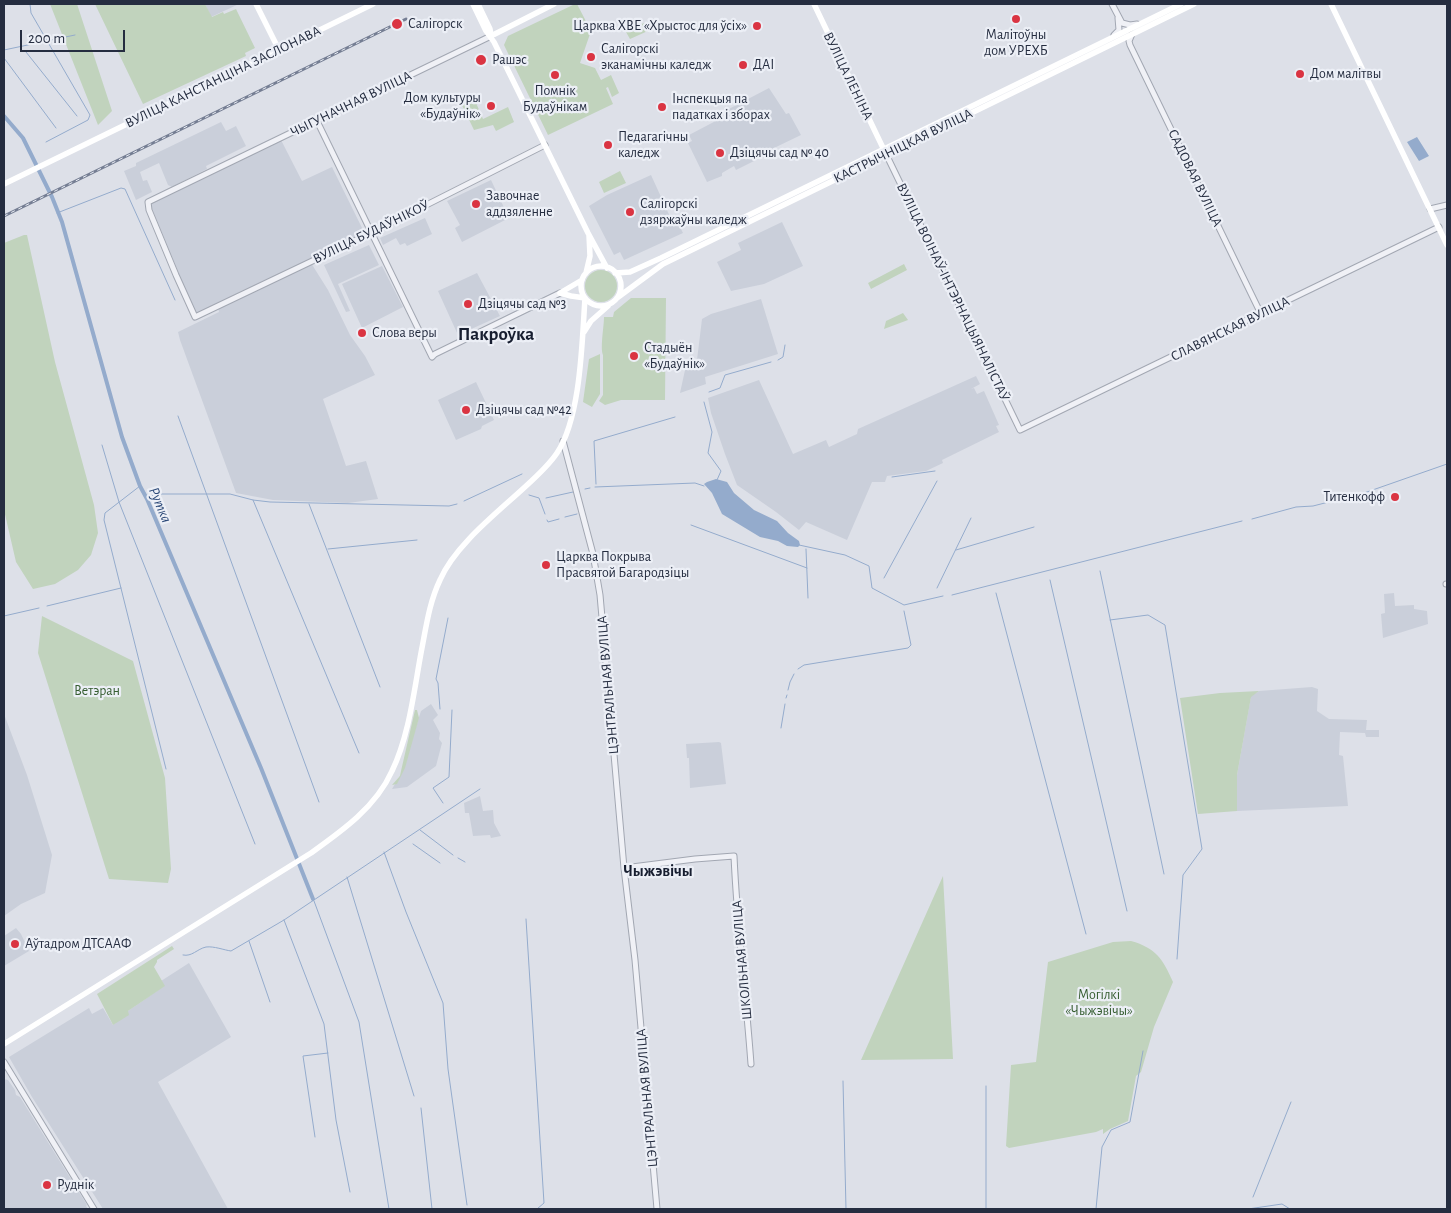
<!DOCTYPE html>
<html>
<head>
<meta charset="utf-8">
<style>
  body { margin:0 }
  #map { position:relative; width:1451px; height:1213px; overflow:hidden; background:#dde0e8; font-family:"Alegreya Sans",sans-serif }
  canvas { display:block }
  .frame { position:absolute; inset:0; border:5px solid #252d40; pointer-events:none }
  .scale { position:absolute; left:20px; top:30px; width:105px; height:22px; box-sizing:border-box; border:2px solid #252d40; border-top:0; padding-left:6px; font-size:15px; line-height:18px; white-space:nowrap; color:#252d40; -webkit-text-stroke:4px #eceff6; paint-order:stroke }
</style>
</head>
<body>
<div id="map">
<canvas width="1451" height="1213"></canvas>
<div class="frame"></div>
<div class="scale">200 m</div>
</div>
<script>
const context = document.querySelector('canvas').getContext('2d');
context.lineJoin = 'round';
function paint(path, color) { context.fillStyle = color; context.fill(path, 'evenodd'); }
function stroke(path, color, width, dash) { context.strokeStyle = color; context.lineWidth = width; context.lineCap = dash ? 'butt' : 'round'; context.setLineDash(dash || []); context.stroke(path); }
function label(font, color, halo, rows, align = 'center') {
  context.font = font + ' "Alegreya Sans",sans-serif'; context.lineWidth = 4.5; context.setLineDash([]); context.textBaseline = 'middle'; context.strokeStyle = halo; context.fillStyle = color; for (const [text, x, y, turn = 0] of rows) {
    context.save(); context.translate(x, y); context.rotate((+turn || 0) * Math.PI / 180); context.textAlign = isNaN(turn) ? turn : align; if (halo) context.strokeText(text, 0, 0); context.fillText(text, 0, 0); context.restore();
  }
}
paint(new Path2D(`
  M205 4H239L211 17Z
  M769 88 786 114 789 113 801 135 774 148 770 153 736 170 734 166 722 173V176L707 182 688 143 692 141 689 135 729 114 727 110Z
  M221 122 226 131 236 126 246 146 206 166 207 169 172 187 168 185 159 163 140 172 143 181 147 180 152 192 136 200 124 171 136 166V163Z
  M281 140 302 181 332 167 365 234 196 315 150 204Z
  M651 175 672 221 676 219 683 233 624 260 620 252 614 255 589 206 607 195Z
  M491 180 509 218 462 242 455 228 460 225 447 201Z
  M425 218 432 234 407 246 405 243 400 245 396 238 383 245 380 238Z
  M782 222 803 266 764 284 731 291 717 262 741 250 738 243Z
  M369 245 379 265 338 284 350 311 346 312 324 265Z
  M311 263 328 290 350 335 365 356 375 375 323 399 346 466 366 461 378 499 348 503 273 500 236 493 180 340 178 332 219 312 218 308Z
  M382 266 403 307 362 328 342 284Z
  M477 273 500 316 458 335 438 291Z
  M761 299 778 354 705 377 706 384 680 393 687 361 697 360 702 319 711 314Z
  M976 376 980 384 971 389 974 388 977 394 984 391 999 425 996 426 999 432 942 460 943 463 926 471 887 476 885 482H872L847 540 806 522 799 530 776 512 737 485 725 454 711 413 708 398 759 380 793 454 826 440 829 447 857 434 858 429Z
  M476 382 494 420 482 426 481 429 456 440 438 400Z
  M1394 593 1395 606 1414 605V609L1427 611 1428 624 1383 638 1381 614 1385 613 1384 594Z
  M1312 687 1318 689 1317 711 1329 719 1367 720 1366 730H1379V737H1366L1365 733 1340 732 1339 755 1343 756 1348 806 1237 811V775L1251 696 1259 691Z
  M431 704 438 715 433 720 440 733 439 739 442 743 436 766 407 787 392 789 401 774 421 711Z
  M4 714 27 775 52 855 45 893 21 904 4 916Z
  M719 742 721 743 726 784 690 788 689 758H687L686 744Z
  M480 796 483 811 493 810 494 823 501 836 491 838 490 835 473 836 469 813H465L464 803Z
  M16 928 21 934 29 951 4 966V936Z
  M189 963 231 1037 158 1082 228 1209H103L32 1097 9 1057 89 1008 92 1014 103 1008 113 1025 128 1011 164 986 161 981Z
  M4 1079 8 1080 15 1090 16 1095 20 1097 87 1205 86 1206 88 1209H4Z`), '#cacfda');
paint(new Path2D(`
  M50 4H77L78 7 112 111 98 125Z
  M95 4H205L212 17 223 12 224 14 236 9 255 48 245 53 246 56 143 104Z
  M575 4H577L591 31 580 63 595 68 601 80 611 75 619 93 612 97 608 87 606 88 613 104 548 135 504 45 508 36Z
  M646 22 650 30 630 39 626 32Z
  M473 96 483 119 508 107 514 122 496 131 493 125 474 130 461 103Z
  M620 171 626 183 604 193 599 182Z
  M24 235H27L55 362 94 505 98 533 91 555 78 570 55 584 33 589 16 562 4 510V243Z
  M904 264 907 270 871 289 868 283Z
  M585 286a16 16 0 1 1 32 0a16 16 0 1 1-32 0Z
  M631 298H666L665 400H621L605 405 599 401 603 395V355C600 348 604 326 604 317H613L614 312Z
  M903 313 908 320 884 329 886 321Z
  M600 354V394L592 407 583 402 589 359Z
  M42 616 133 661 165 778 171 869 168 883 109 879 38 653Z
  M1259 691 1251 697 1237 775V811L1198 814 1180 698 1220 693Z
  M415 710H417L419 718 405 768 397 784 392 785 400 776 401 771Z
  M943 876 953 1059 861 1060Z
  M1131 941C1156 948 1163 959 1173 982L1154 1027 1141 1072 1136 1076 1128 1121 1110 1129 1103 1134V1129L1096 1132 1009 1148 1006 1146 1011 1065 1036 1062 1048 962 1113 942Z
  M172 946 174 949 157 960V962L154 967 165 986 128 1011 129 1015 113 1025 97 994Z`), '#c1d3bd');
paint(new Path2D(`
  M1417 137 1429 156 1419 161 1407 142Z
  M716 479 727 482 734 493 754 510 777 521 788 533 799 541 800 545 798 547 787 546 778 541 760 537 722 514 712 493 704 484 707 482Z`), '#94abcc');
stroke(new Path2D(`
  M30 4 31 13 90 115 88 120 46 142
  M4 50 75 35
  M26 52 77 116
  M4 58 56 128
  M57 213 121 188 125 189 175 300
  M778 360 783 357 785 345
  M709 392 720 388 725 375 771 362
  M704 402 712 432 708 453 721 471 717 480
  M178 416 319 802
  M102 445 119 502 255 844
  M892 477 935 471
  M596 484 594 441 675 417
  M140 486 105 513 104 520 166 769
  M595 487 695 483 704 486
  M585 489 590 488
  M529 495 539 498 545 514
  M546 498 573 492
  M147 499 155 494H230L253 500 270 502 449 506 457 504
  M253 500 359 753
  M464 501 522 474
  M309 504 380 687
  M565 517 577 514
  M1252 519 1296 507 1313 506 1364 493 1447 464
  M547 520 548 522 559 519
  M691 525 807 568
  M799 545 845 555 869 566 872 588 904 605 943 596
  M328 549 417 540
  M806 549 808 598
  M956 550 1034 527
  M1100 571 1164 874
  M884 578 937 481
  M1050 580 1127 911
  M937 588 971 518
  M996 593 1086 934
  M952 595 1242 521
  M47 606 121 588
  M4 616 39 608
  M1110 620 1148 615 1165 625 1202 849 1183 875 1177 959
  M798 669 804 665 908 648 911 645 904 611
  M788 690 790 682 794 674
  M786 698 787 695
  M440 709 438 683 436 679 448 618
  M781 728 785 704
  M443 803 433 788 449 777 452 710
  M420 830 453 855
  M413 844 440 863
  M384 852 406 912 443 1003 448 1069 467 1205
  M458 858 465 862
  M347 877 414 1096
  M314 901 359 1022 389 1209
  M526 919 544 1203 537 1209
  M284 920 324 1024 336 1120 350 1192
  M249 941 270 1002
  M183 955C192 957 197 949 206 947 214 946 224 950 231 951L284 920 480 789
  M843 1081 846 1209
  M986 1086V1209
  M421 1108 432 1209
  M315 1137 303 1056 328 1053
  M1253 1197 1291 1102
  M1096 1209 1102 1147 1111 1130 1130 1122 1143 1051
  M1248 1209 1282 1204 1290 1209`), '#94abcc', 1);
stroke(new Path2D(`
  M4 116 23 138 52 197 62 222 122 437 140 486 147 499 261 768 313 899`), '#94abcc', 4);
const tertiary = new Path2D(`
  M1112 4 1122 23 1130 25 1137 24
  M1132 34 1129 41 1130 45 1261 314
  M1114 35 1119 30 1118 18
  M491 36 148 202 149 210 176 275 195 317 371 233 545 145
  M317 121 432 357 435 354 560 293
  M886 154 1020 430 1439 227
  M1430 209 1447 205
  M563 441 593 554 600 595 624 868 635 960 657 1209
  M1446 584H1447
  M624 868 695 859 734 856C737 926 746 995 751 1064
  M4 1062 94 1209`);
stroke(tertiary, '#a2a7b2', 7);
stroke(tertiary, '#f0f1f6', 5);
stroke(new Path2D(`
  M256 4 279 50
  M473 4 486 31 494 42 588 233 607 268
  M478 4 490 29 491 36
  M814 4 884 150
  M1331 4 1447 245
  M491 36 554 4
  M4 184 373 4
  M581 286a20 20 0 1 1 40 0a20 20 0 1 1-40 0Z
  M586 273 590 256 589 235
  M615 273 630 272 661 258 1181 4
  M560 293 582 280
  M560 293 571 296 585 298
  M617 298 663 264 1194 4
  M584 332 591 321 608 306
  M4 1044 311 853C342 831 376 807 392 771 409 736 414 691 421 653 426 628 429 603 440 580 455 545 498 512 526 486 537 476 549 465 557 453 581 417 582 341 585 298`), '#fff', 5.5);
const rail = new Path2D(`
  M4 216 406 19`);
stroke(rail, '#757e93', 3);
stroke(rail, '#eceff6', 1, [4]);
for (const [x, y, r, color] of [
  [1016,19,5,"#da3442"],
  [397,24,6,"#da3442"],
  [757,26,5,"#da3442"],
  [591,57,5,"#da3442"],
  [481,60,6,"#da3442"],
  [743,65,5,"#da3442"],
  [1300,74,5,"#da3442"],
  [555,75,5,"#da3442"],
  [491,106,5,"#da3442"],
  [662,107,5,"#da3442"],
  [608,145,5,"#da3442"],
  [720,153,5,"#da3442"],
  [476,204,5,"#da3442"],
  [630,212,5,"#da3442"],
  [468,304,5,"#da3442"],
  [362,333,5,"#da3442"],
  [634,356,5,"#da3442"],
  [466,410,5,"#da3442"],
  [1395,497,5,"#da3442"],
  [546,565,5,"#da3442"],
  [15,944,5,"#da3442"],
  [47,1185,5,"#da3442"]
]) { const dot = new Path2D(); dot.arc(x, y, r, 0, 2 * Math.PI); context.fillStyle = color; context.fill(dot); stroke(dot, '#eceff6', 2); }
label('14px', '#252d40', '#eceff6', [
  ["Салігорск",408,24],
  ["Царква ХВЕ «Хрыстос для ўсіх»",747,26,"right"],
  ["Малітоўны",1016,35,"center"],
  ["дом УРЕХБ",1016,51,"center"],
  ["Салігорскі",601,49],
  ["эканамічны каледж",601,65],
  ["Рашэс",492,60],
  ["ДАІ",753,65],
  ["Дом малітвы",1310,74],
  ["Помнік",555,91,"center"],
  ["Будаўнікам",555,107,"center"],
  ["Дом культуры",481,98,"right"],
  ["«Будаўнік»",481,114,"right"],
  ["Інспекцыя па",672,99],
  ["падатках і зборах",672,115],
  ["Педагагічны",618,137],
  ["каледж",618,153],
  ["Дзіцячы сад № 40",730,153],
  ["Завочнае",486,196],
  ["аддзяленне",486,212],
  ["Салігорскі",640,204],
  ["дзяржаўны каледж",640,220],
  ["Дзіцячы сад №3",478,304],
  ["Слова веры",372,333],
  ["Стадыён",644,348],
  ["«Будаўнік»",644,364],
  ["Дзіцячы сад №42",476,410],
  ["Титенкофф",1385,497,"right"],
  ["Царква Покрыва",556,557],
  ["Прасвятой Багародзіцы",556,573],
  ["Аўтадром ДТСААФ",25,944],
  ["Руднік",57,1185]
], 'left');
label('14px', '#252d40', '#eceff6', [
  ["ВУЛІЦА ЛЕНІНА",848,76,64],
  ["ВУЛІЦА КАНСТАНЦІНА ЗАСЛОНАВА",223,77,-26],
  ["ЧЫГУНАЧНАЯ ВУЛІЦА",351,104,-26],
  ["КАСТРЫЧНІЦКАЯ ВУЛІЦА",903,146,-26],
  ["САДОВАЯ ВУЛІЦА",1195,178,64],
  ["ВУЛІЦА БУДАЎНІКОЎ",371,232,-26],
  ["ВУЛІЦА ВОІНАЎ-ІНТЭРНАЦЫЯНАЛІСТАЎ",953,292,64],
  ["СЛАВЯНСКАЯ ВУЛІЦА",1230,329,-26],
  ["ЦЭНТРАЛЬНАЯ ВУЛІЦА",608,685,-95],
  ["ШКОЛЬНАЯ ВУЛІЦА",742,960,-95],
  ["ЦЭНТРАЛЬНАЯ ВУЛІЦА",647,1098,-95]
]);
label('14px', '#365d31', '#eceff6', [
  ["Ветэран",97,691],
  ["Могілкі",1099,995],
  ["«Чыжэвічы»",1099,1011]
]);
label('italic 15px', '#2b4877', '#eceff6', [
  ["Рутка",160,505,67]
]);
label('bold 16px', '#171e30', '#eceff6', [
  ["Чыжэвічы",658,871]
]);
label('bold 19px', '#171e30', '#eceff6', [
  ["Пакроўка",496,334]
]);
</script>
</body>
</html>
